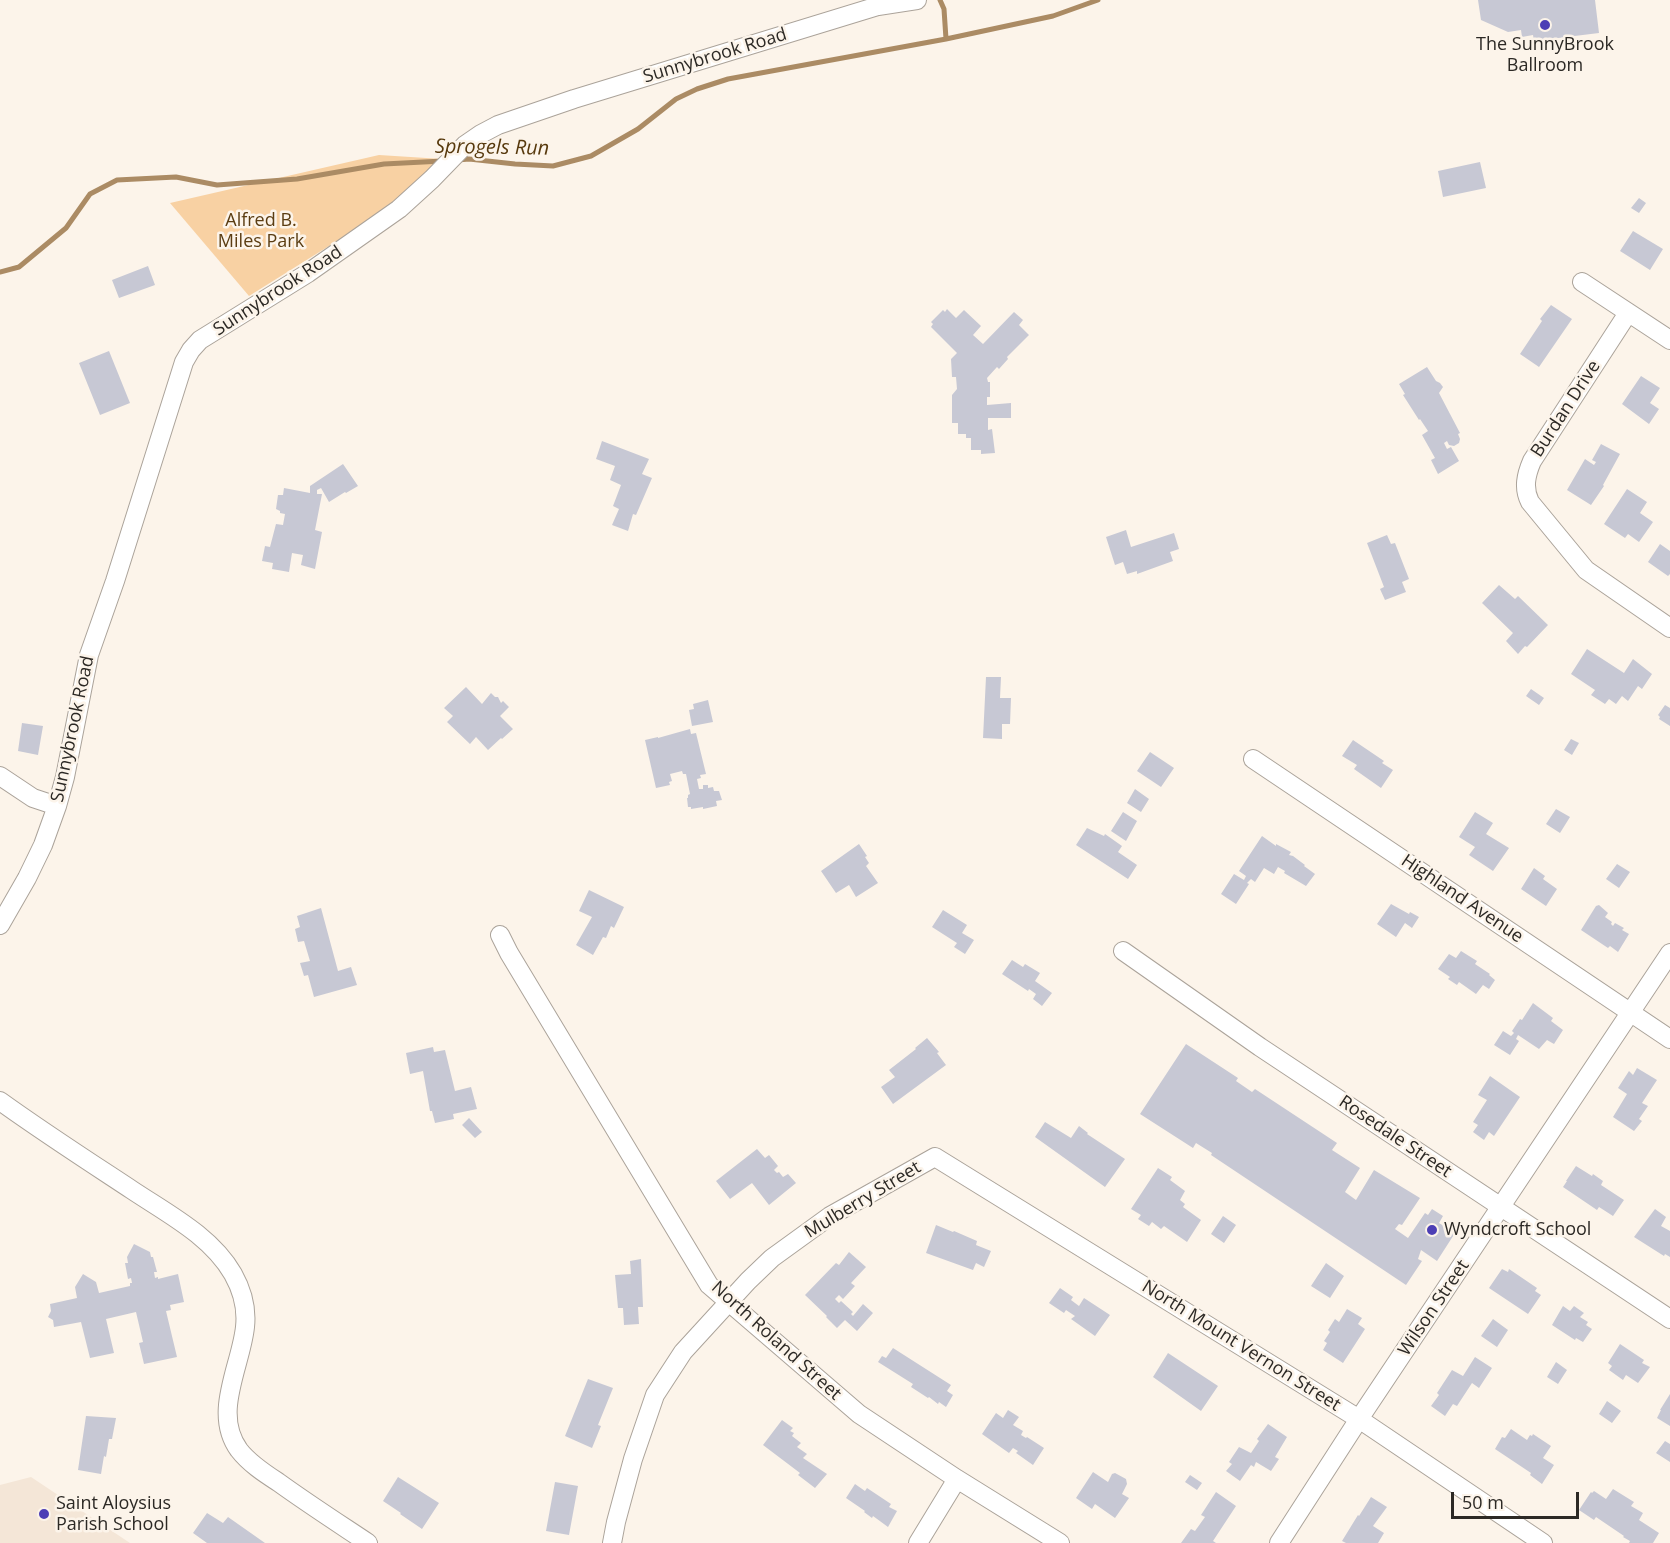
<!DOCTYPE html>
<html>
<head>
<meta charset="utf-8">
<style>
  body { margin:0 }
  #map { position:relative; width:1670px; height:1543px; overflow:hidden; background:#fcf4ea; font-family:"Open Sans",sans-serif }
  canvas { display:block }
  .scale { position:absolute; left:1451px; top:1492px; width:128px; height:27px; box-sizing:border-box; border:3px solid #2c2925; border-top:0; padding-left:8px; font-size:18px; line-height:21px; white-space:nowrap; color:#2c2925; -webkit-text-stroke:4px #fcf4ea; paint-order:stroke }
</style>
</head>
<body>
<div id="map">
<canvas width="1670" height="1543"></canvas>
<div class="scale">50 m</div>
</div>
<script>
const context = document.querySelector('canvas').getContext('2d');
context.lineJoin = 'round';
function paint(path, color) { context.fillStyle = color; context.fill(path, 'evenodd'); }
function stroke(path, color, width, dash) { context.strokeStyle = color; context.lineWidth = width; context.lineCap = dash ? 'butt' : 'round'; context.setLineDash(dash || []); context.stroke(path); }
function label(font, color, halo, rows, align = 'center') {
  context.font = font + ' "Open Sans",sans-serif'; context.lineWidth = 5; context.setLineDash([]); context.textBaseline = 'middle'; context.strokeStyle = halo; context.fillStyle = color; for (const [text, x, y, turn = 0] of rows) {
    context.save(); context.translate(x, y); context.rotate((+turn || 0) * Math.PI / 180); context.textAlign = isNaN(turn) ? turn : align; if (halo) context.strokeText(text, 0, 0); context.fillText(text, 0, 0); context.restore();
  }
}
paint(new Path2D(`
  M31 1477 130 1543H0V1485Z`), '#f4e6d7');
paint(new Path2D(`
  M379 155 442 159 377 216 249 296 170 203Z`), '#f8d1a3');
stroke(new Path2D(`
  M940 0 944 9 946 39
  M458 160 469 159 515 164 553 166 591 156 638 129 676 99 697 89 728 79 946 39 1053 16 1098 0
  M0 272 19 267 66 228 90 194 117 180 176 177 217 185 297 179 384 164 443 161`), '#ab8b64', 5);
paint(new Path2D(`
  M1478 0H1595L1599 33 1534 41 1533 35 1522 37 1521 30 1508 32 1481 20Z
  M1480 162 1486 188 1443 197 1438 171Z
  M1639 198 1646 203 1639 213 1631 208Z
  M1633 231 1663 249 1650 270 1620 251Z
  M148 266 155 285 119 298 112 280Z
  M1551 305 1572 319 1539 367 1520 354 1542 321 1540 319Z
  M947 309 956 318 964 310 981 326 973 335 983 344 1014 312 1023 320 1019 325 1029 335 1007 357 1008 359 999 369 997 367 987 378 988 382H990V397H987V405L1011 403V418H988V430L992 429 995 453 981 454V450H971V438H966V434H958V423H952V395L957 389 956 377H952L951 359 957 353 931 327 933 324 931 322 943 310 945 312Z
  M109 351 130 403 100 415 79 363Z
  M1427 367 1436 381 1440 383 1443 387 1439 393 1460 433 1458 434 1460 439 1459 443 1454 446 1449 445 1447 441 1444 443 1447 449 1451 447 1459 461 1438 474 1431 460 1435 458 1422 435 1428 431 1420 419 1419 420 1403 395 1405 394 1399 384Z
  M1641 376 1660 388 1650 403 1659 409 1649 424 1622 404Z
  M602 441 649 459 642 474 652 478 636 515 633 514 628 531 612 525 619 509 613 506 621 485 610 480 615 466 596 459Z
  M1601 444 1620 454 1603 485 1604 486 1591 505 1567 490 1585 459 1594 465 1596 462 1592 460Z
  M343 464 358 486 346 493 345 492 329 502 321 488 317 490V494H322L315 530 322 532 315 569 301 565 303 555 292 553 289 572 272 569 273 563 262 561 265 546 270 547 276 524 283 525 285 514 280 513V511L276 509 278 495H283L284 488 310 493V486Z
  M1627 489 1647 502 1640 513 1653 522 1639 542 1628 534 1625 538 1604 524Z
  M1126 530 1131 547 1174 533 1179 549 1170 552 1173 561 1137 574V571L1127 574 1123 562 1115 565 1106 537Z
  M1387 535 1391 544 1395 543 1409 579 1402 582 1406 592 1385 600 1380 589 1384 587 1367 543Z
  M1660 544 1670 551V574L1668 576 1648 562Z
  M1499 585 1515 599 1518 596 1548 625 1527 647 1525 646 1518 654 1506 641 1513 633 1482 603Z
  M1587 649 1624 673 1633 659 1652 674 1642 689 1638 686 1628 701 1622 696 1616 704 1609 699 1605 704 1591 695 1595 690 1571 674Z
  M986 677H1001L1000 698H1011L1010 724H1002V739L983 738Z
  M466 687 482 704 491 693 495 697H498L501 703 503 701 509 707 500 716 513 729 502 739 501 738 488 750 476 737 470 744 447 722 453 716 444 708Z
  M1531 689 1544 698 1539 705 1526 696Z
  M708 700 713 722 692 726 689 710 694 709 693 704Z
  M1665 705 1670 708V726L1659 719 1660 717 1658 715Z
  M22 723 43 726 38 755 18 751Z
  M690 729 691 734 696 733 706 774 700 775 701 778 697 779 699 789H703V785H708V788L713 787 714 791H719L722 800 716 801 717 806 703 809V807L691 809V807H688L687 798H688V795L690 794 686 774H683L682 771 670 774 672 781 669 782 670 785 656 788 645 740 658 737V738Z
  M1571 739 1579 743 1572 755 1564 750Z
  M1353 740 1384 761 1382 763 1393 770 1381 788 1354 769 1357 765 1342 756Z
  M1150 752 1174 768 1161 787 1137 771Z
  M1135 789 1149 799 1141 812 1127 803Z
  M1556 809 1570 817 1560 833 1546 824Z
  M1123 812 1137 821 1126 841 1111 831Z
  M1475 812 1493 823 1486 834 1509 848 1493 871 1469 855 1475 847 1459 837Z
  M1087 828 1104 836 1105 834 1122 846 1118 852 1137 865 1128 879 1076 845Z
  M1262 836 1276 846V844L1291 852 1289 855 1293 856 1305 865 1304 866 1315 874 1306 886 1284 873 1285 871 1278 867 1274 874 1264 868 1255 882 1251 879 1247 883 1249 884 1236 904 1221 894 1234 874 1244 880 1246 876 1239 871Z
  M859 844 867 856 865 857 869 863 866 866 878 883 856 897 849 885 836 893 821 871Z
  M1617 864 1630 872 1619 888 1606 879Z
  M1534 868 1545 876 1543 879 1557 889 1546 906 1521 889Z
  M589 890 624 907 614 928 611 926 606 938 603 937 593 955 576 945 592 917 579 911Z
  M1391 904 1409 914 1410 912 1419 917 1412 928 1405 923 1396 937 1377 924Z
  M1599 905 1608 913 1605 917 1612 922 1611 924 1613 926 1615 923 1624 928 1622 930 1629 934 1618 952 1610 946 1608 948 1581 930 1596 906Z
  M321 908 338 971 351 967 357 985 314 997 308 975 304 976 300 963 310 961 304 941 298 942 295 929 300 927 297 916Z
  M943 910 967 925 962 933 974 940 965 954 954 947 957 943 932 927Z
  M1461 951 1477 961 1475 964 1490 974 1489 975 1495 980 1489 989 1483 985 1476 994 1459 982 1457 985 1448 979 1450 977 1438 969 1449 954 1456 958Z
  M1012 960 1023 967 1025 964 1040 973 1035 981 1052 993 1042 1006 1033 999 1036 994 1029 989 1028 991 1002 974Z
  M1533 1003 1553 1018 1551 1021 1563 1030 1554 1044 1547 1040 1539 1049 1518 1035 1516 1039 1519 1041 1510 1055 1494 1045 1503 1031 1511 1036 1514 1033 1512 1031 1520 1019 1522 1020Z
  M927 1038 939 1052 937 1053 946 1065 893 1104 881 1087 895 1077 889 1070 916 1049 915 1048Z
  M1186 1044 1238 1078 1236 1081 1252 1092 1255 1089 1337 1143 1332 1150 1360 1168 1345 1192 1356 1200 1374 1170 1420 1198 1402 1225 1399 1224 1395 1229 1408 1238 1425 1213 1428 1215 1432 1209 1443 1216 1439 1223 1455 1233 1437 1261 1421 1250 1418 1259 1422 1261 1406 1285 1211 1155 1212 1153 1196 1143 1193 1148 1140 1114Z
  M433 1047 434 1052 445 1050 455 1091 471 1087 477 1109 453 1114 454 1119 435 1123 432 1111H430L423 1071 410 1074 406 1053Z
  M1637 1068 1657 1080 1642 1103 1648 1106 1639 1119 1642 1121 1634 1131 1613 1117 1627 1094 1618 1088 1629 1071 1633 1075Z
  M1490 1076 1520 1097 1494 1136 1489 1132 1484 1140 1473 1132 1478 1125 1473 1122 1487 1100 1478 1095Z
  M469 1118 482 1132 475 1138 462 1125Z
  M1045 1122 1071 1138 1079 1126 1088 1133 1087 1134 1125 1159 1105 1187 1035 1137Z
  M757 1149 765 1158 769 1155 778 1166 774 1170 777 1173 779 1172 783 1177 788 1174 796 1183 769 1205 752 1183 730 1199 716 1181Z
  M1576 1166 1592 1176 1593 1174 1603 1181 1601 1185 1624 1200 1613 1216 1599 1207 1597 1210 1563 1187 1567 1181H1566Z
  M1158 1168 1172 1177 1170 1180 1185 1191 1180 1200 1185 1204 1183 1207 1201 1220 1187 1242 1164 1226 1161 1229 1152 1222 1149 1226 1138 1219 1141 1215 1131 1209Z
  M1655 1209 1666 1217 1661 1226 1670 1231V1257L1665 1254 1664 1256 1634 1237Z
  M1223 1216 1236 1225 1224 1243 1211 1234Z
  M936 1225 953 1232 954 1231 977 1241 976 1245 991 1251 984 1267 976 1263 973 1270 926 1253Z
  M134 1244 150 1252 151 1257H153L157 1272H154L155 1278 158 1277V1279L178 1274 184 1302 170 1305 171 1310 166 1311 177 1357 144 1364 139 1343 143 1342 136 1312 106 1319 114 1353 90 1358 81 1322 54 1327 53 1320 48 1317 51 1311 50 1304 77 1298 75 1287 83 1274 96 1282 99 1293 130 1286V1283H132L131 1278 128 1279 125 1263H128L127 1257Z
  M849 1252 866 1267 851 1283 855 1286 843 1299 839 1295 835 1299 839 1303 841 1301 853 1312 851 1314 853 1316 863 1304 873 1313 857 1331 845 1320 837 1328 826 1317 827 1316 805 1295 836 1263 839 1265Z
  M641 1259 643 1307H638L639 1324 624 1325 623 1308H618L615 1275 631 1274 630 1261Z
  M1326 1263 1344 1276 1330 1298 1311 1286Z
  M1502 1269 1508 1272 1509 1269 1537 1288 1535 1291 1541 1295 1528 1314 1489 1288Z
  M1060 1288 1073 1297 1071 1300 1079 1306 1084 1298 1110 1315 1095 1336 1071 1319 1075 1316 1066 1310 1064 1313 1049 1303Z
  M1563 1306 1570 1311 1574 1306 1584 1313 1580 1317 1588 1322 1586 1325 1592 1329 1583 1342 1576 1338 1575 1340 1552 1325Z
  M1347 1309 1362 1318 1358 1324 1365 1329 1343 1363 1323 1350 1327 1343 1324 1341 1330 1332 1328 1330 1335 1319 1339 1322Z
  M1493 1319 1508 1330 1497 1347 1481 1336Z
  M1620 1344 1644 1360 1642 1363 1650 1367 1638 1383 1626 1375 1623 1380 1609 1370 1612 1366 1608 1363Z
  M893 1348 951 1385 947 1391 953 1395 946 1407 939 1402 938 1404 929 1397 928 1398 911 1387 913 1384 878 1362 882 1356 886 1358Z
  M1168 1353 1218 1386 1201 1411 1153 1377Z
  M1475 1357 1492 1368 1479 1388 1472 1383 1457 1406 1453 1404 1445 1416 1431 1406 1439 1395 1437 1393 1452 1370 1463 1376Z
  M1556 1362 1567 1370 1558 1384 1547 1377Z
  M588 1379 613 1388 598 1425 601 1426 592 1448 565 1436Z
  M1670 1394V1426L1657 1418 1661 1410H1660Z
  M1607 1401 1621 1411 1612 1423 1599 1414Z
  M1008 1410 1019 1417 1013 1425 1023 1431 1021 1435 1026 1438 1027 1437 1044 1448 1033 1465 1016 1453 1018 1451 1013 1448 1009 1453 982 1434 996 1413 1003 1418Z
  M86 1416 116 1418 112 1439H109L106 1457 104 1456 101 1474 78 1470Z
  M782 1420 793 1428 790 1431 794 1433 792 1436 801 1443 797 1447 807 1454 803 1458 827 1474 815 1488 798 1475 800 1473 763 1445Z
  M1268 1424 1287 1437 1275 1457 1279 1459 1271 1471 1256 1462 1254 1467 1251 1465 1240 1481 1226 1471 1232 1464 1229 1462 1239 1447 1251 1453 1259 1441 1257 1439Z
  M1511 1429 1527 1440 1530 1435 1532 1436 1533 1434 1551 1446 1543 1458 1554 1465 1542 1484 1530 1475 1531 1473 1495 1449 1502 1437 1505 1438Z
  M1665 1441 1670 1444V1462L1656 1453Z
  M1093 1472 1108 1482 1112 1474 1115 1473 1126 1479 1127 1484 1122 1494 1129 1498 1115 1518 1095 1504 1092 1509 1076 1498Z
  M1190 1475 1202 1483 1197 1490 1185 1482Z
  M398 1477 439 1503 422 1529 400 1514 401 1513 383 1501Z
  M555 1482 578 1486 569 1535 546 1531Z
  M855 1484 865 1491 867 1488 891 1504 889 1507 897 1511 888 1527 873 1516 872 1518 864 1512 865 1511 846 1498Z
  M1613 1489 1634 1502 1631 1506 1643 1513 1639 1520 1659 1533 1653 1543H1629L1630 1541 1623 1537 1624 1536 1596 1517 1594 1520 1579 1510 1591 1492 1592 1493 1594 1491 1606 1499Z
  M1216 1492 1236 1506 1213 1541 1216 1543H1181L1191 1529 1195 1531 1205 1517 1201 1515Z
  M1371 1497 1387 1507 1373 1526 1384 1533 1378 1543H1346L1342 1541 1358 1515 1359 1516Z
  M207 1513 223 1523 228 1517 265 1543H207L193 1533Z`), '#c7c8d4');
const minor = new Path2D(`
  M1582 282 1670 340
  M1628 313 1532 461C1526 475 1523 488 1530 502L1586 570 1670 628
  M1253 759 1670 1039
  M0 776 33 798 57 806
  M0 925 27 878 43 845 57 806 65 777 89 655 115 581 184 362 191 350 200 340 308 273 399 209 432 179 465 145 481 134 498 125 574 99 878 6 917 0
  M500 935 509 953 709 1285 859 1414 957 1479 1060 1543
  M1123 951 1260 1047 1670 1319
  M0 1101C43 1132 88 1161 132 1190 168 1214 211 1236 233 1274 242 1290 247 1309 245 1327 241 1366 212 1413 239 1450 249 1463 264 1473 278 1482 307 1503 338 1523 368 1543
  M612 1543 616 1522 633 1459 655 1395 683 1352 748 1281 772 1258 830 1216 935 1157 1359 1419 1543 1543
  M918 1543 957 1479
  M1279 1543 1359 1419 1670 953`);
stroke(minor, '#aba39a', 20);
stroke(minor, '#fff', 18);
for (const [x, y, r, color] of [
  [1545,25,6,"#4c3eb5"],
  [1432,1230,6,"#4c3eb5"],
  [44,1514,6,"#4c3eb5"]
]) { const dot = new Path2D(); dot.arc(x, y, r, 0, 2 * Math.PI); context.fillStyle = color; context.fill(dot); stroke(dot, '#fcf4ea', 2); }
label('18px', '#2c2925', '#fcf4ea', [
  ["The SunnyBrook",1545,45,"center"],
  ["Ballroom",1545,66,"center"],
  ["Wyndcroft School",1444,1230],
  ["Saint Aloysius",56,1504],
  ["Parish School",56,1525]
], 'left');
label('18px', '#2c2925', '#fcf4ea', [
  ["Sunnybrook Road",715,56,-17],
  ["Sunnybrook Road",278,291,-33],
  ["Burdan Drive",1566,409,-57],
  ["Sunnybrook Road",73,729,-78],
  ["Highland Avenue",1462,899,34],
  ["Rosedale Street",1395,1137,34],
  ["Mulberry Street",863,1200,-31],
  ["Wilson Street",1434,1308,-56],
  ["North Roland Street",776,1341,42],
  ["North Mount Vernon Street",1241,1346,32]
]);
label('18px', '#5b3d12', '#fcf4ea', [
  ["Alfred B.",261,221],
  ["Miles Park",261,242]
]);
label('italic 20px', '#57390d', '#fcf4ea', [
  ["Sprogels Run",492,148,1]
]);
</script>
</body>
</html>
